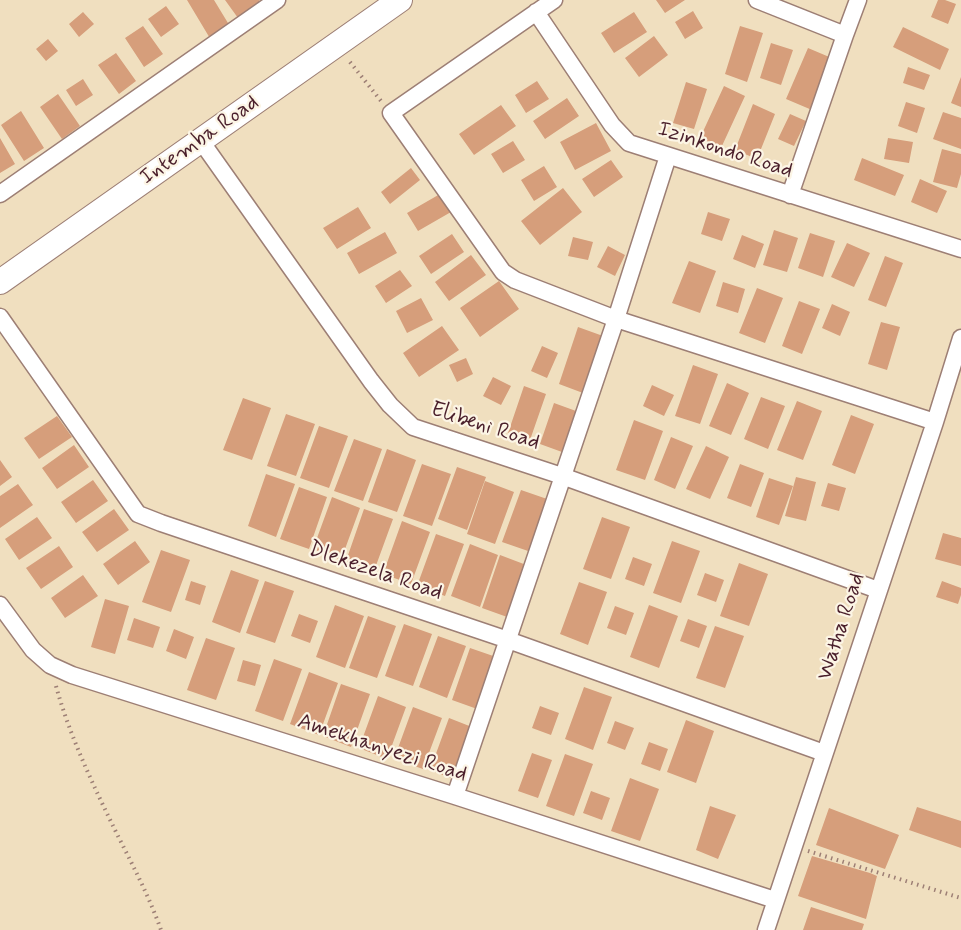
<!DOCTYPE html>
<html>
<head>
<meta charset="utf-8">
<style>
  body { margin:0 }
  canvas { display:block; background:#f0dfbf }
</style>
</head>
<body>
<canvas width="961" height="930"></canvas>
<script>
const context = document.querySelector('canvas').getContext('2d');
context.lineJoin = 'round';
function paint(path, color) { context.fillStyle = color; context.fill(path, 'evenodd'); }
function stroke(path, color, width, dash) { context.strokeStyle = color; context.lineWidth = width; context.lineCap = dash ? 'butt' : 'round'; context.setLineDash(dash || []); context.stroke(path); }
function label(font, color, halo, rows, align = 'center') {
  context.font = font + ' Mynerve,sans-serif'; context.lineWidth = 4.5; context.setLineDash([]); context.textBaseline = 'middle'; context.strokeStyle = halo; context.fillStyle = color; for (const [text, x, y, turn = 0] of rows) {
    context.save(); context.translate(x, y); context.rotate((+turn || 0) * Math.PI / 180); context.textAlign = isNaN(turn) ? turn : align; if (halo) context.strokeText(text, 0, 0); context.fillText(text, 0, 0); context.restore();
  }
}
paint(new Path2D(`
  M187 0H214L231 28 211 40Z
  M225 0H259L261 2 238 18Z
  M656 0H685L665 13Z
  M938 0H945L956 4 948 24 931 17Z
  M166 6 179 24 161 37 148 19Z
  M693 11 703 28 685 39 675 22Z
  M83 12 94 24 79 37 69 24Z
  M634 12 647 32 614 53 601 33Z
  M143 26 163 54 144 67 125 38Z
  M740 26 763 33 747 82 725 74Z
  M903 27 949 49 940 70 893 47Z
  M654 36 668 55 639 77 625 58Z
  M48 39 58 51 46 61 36 49Z
  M771 43 793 50 781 85 760 78Z
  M808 48 834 59 812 110 786 99Z
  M116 53 136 81 119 94 98 65Z
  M908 67 930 75 924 90 903 83Z
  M961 77V107L951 103Z
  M83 79 93 95 76 106 66 90Z
  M537 81 549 99 526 113 515 95Z
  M686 82 707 89 694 129 673 123Z
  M724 86 745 96 721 148 700 138Z
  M58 94 80 126 62 139 40 107Z
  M567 98 579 116 545 139 533 121Z
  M906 102 925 108 917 133 898 126Z
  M753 104 775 114 757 159 735 150Z
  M501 105 516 126 474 155 459 134Z
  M21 111 44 148 24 161 1 125Z
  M943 112 961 118V149L933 139Z
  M790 114 806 121 794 146 778 139Z
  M596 123 611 151 575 170 560 142Z
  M0 138 15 164 0 173Z
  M888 138 913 142 909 163 884 159Z
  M513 141 525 160 503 173 491 154Z
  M942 149 961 154V174L957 188 933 182Z
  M862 158 904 175 895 196 854 180Z
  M611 160 623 177 594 197 582 179Z
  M544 166 557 187 534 201 521 180Z
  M411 168 420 180 390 204 381 192Z
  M920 179 947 191 937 213 911 202Z
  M563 188 582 212 540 245 521 221Z
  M440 194 451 212 418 231 407 213Z
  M358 207 371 228 337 249 323 228Z
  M708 212 730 219 722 241 701 234Z
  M774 230 798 238 787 272 763 265Z
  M385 232 397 253 359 274 347 253Z
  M810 233 835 241 823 277 798 268Z
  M452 234 464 252 431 274 419 256Z
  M742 235 764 244 755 268 733 259Z
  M573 237 593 242 588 260 568 256Z
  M847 243 870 253 854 287 831 277Z
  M608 246 625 255 615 276 597 267Z
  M471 255 486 275 449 301 435 282Z
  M885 256 903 263 886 307 868 300Z
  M689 261 716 271 700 313 672 303Z
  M400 270 412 286 386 303 375 286Z
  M499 281 519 309 480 337 460 308Z
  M723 282 745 289 738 313 716 306Z
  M757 288 783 298 765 343 739 333Z
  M421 298 433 320 407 333 396 311Z
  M799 301 820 309 802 354 782 346Z
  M832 304 850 312 840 336 822 328Z
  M881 322 900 327 887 370 868 364Z
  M442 326 459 350 419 377 403 353Z
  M578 327 603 336 583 393 559 384Z
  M542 346 558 353 547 378 531 371Z
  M466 358 473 374 457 382 449 365Z
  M693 365 718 374 700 424 675 416Z
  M493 377 511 386 501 405 483 396Z
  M727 383 749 393 731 435 709 426Z
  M652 385 674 395 664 416 643 406Z
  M524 386 546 394 530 440 508 433Z
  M761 397 785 406 768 449 744 439Z
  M243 398 271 408 252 460 223 450Z
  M797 401 822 411 803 460 777 450Z
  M554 403 576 411 562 452 540 444Z
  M286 414 315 424 296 476 267 466Z
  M851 415 874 424 855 474 832 465Z
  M57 416 72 437 39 459 24 438Z
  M634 420 663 431 645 480 616 470Z
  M319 426 348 436 329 488 300 478Z
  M671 437 693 446 675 489 654 480Z
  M354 439 382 449 363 501 334 491Z
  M74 445 89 467 57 489 42 468Z
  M706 446 729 457 710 499 686 489Z
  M387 449 416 460 397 512 368 502Z
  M0 460 12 477 0 486Z
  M422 464 451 474 432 526 403 516Z
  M740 464 764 473 751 507 727 498Z
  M457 467 486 477 467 530 438 519Z
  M266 474 295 484 276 537 248 526Z
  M796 477 816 482 806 521 785 516Z
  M769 478 793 486 779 525 756 517Z
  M93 480 108 501 76 523 61 502Z
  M485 481 514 492 495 544 467 534Z
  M828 483 846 488 839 511 821 506Z
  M18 484 33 505 0 528V496Z
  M299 487 327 497 309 549 280 539Z
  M521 490 550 500 531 552 502 542Z
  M332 497 360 508 341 560 313 549Z
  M114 509 129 530 97 552 82 532Z
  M364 509 393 519 374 571 346 561Z
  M37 517 52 538 19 560 5 539Z
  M602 517 630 527 611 579 583 569Z
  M402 521 430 532 411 584 383 574Z
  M943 533 961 538V566L935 559Z
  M436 534 464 544 445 596 417 586Z
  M135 541 150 562 118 585 103 564Z
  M672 541 700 551 681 603 653 593Z
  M470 544 498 555 480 607 451 596Z
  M59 546 73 567 41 589 26 568Z
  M161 550 190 560 171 612 142 602Z
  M500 555 529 566 510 618 482 608Z
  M633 557 652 564 644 586 625 579Z
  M739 563 768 574 749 626 720 616Z
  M231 570 259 580 240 633 212 622Z
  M705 573 724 580 716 602 697 595Z
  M83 575 98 596 65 618 51 598Z
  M191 581 206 586 200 605 185 600Z
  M265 581 294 591 275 643 246 633Z
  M942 581 961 588V595L958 604 936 597Z
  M579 582 607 592 588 645 560 634Z
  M105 599 129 606 115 654 91 647Z
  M335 605 364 616 345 668 316 657Z
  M649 605 678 616 659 668 630 657Z
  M615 606 634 613 626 635 607 628Z
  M299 614 318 621 310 643 291 636Z
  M368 616 396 626 377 678 349 668Z
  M134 618 160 627 153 648 127 640Z
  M688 619 707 626 699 648 680 641Z
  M404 624 432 634 413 686 385 676Z
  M715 626 744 636 725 688 696 678Z
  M174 629 194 637 186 659 166 651Z
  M438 636 466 646 447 698 419 687Z
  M206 638 235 648 216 700 187 690Z
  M470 648 499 658 480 710 452 700Z
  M274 659 302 669 283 721 255 711Z
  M243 660 261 665 255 686 237 681Z
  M309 672 338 683 319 735 290 724Z
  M341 684 370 694 351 747 323 736Z
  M584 687 612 697 593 750 565 739Z
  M378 696 406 707 387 759 359 748Z
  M540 706 559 713 551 735 532 728Z
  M413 707 442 718 423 769 394 759Z
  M449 718 477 729 458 781 430 770Z
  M686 720 714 731 696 783 667 772Z
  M615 721 634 728 625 750 607 743Z
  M649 742 668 749 660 771 641 764Z
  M532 753 552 760 538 798 518 791Z
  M565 754 593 764 574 816 546 806Z
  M630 778 659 789 640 841 611 831Z
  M591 791 610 798 602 820 583 813Z
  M710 806 736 815 718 859 696 850Z
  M917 807 961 821V848L909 830Z
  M829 808 899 835 885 869 816 845Z
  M812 856 870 873 877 876 866 919 798 896Z
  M811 907 864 924 862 930H803Z`), '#d69e7b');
const street = new Path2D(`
  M554 0 391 113 503 272 515 280 616 319 935 422
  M757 0 845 35
  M536 12 612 125 629 143 961 249
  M201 141 371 381 390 405 413 427 562 476 878 590
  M0 194 277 0
  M790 195 845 35 858 0
  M0 317 138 514 161 523 508 640 824 753
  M0 605 33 650 50 665 72 675 455 796 775 900
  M455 796 616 319 668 156
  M766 930 935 422 961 338`);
const secondary = new Path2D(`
  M0 282 400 0`);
stroke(street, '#9d7f75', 19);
stroke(secondary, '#9d7f75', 26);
stroke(new Path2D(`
  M350 62 381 101
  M56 686C70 737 94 787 117 834 133 866 149 896 161 930
  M808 851 961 898`), '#9d7f75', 4, [1.5, 4.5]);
stroke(street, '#fff', 16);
stroke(secondary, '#fff', 24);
label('22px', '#4a1f2b', '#fcf5e5', [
  ["Intemba Road",200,141,-35],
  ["Izinkondo Road",725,151,18],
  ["Elibeni Road",485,427,18],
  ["Dlekezela Road",375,572,19],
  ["Watha Road",842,627,-72],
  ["Amekhanyezi Road",382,749,18]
]);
</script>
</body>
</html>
